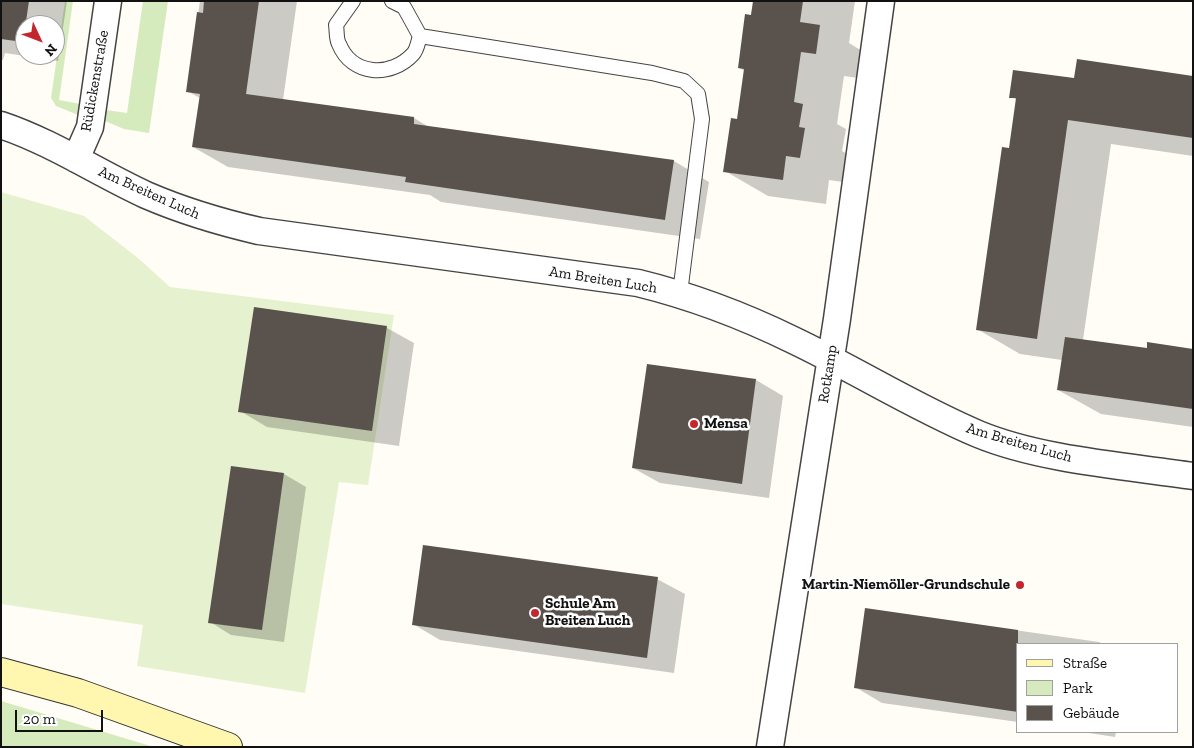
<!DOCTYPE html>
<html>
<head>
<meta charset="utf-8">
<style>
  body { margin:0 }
  #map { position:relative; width:1194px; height:748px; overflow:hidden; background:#fffdf5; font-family:"Zilla Slab",serif }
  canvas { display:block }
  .frame { position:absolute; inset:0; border:2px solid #111; pointer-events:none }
  .legend { position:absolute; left:1016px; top:643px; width:162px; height:90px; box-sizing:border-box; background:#fff; border:1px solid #a0a0a0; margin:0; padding:6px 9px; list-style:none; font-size:15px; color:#111 }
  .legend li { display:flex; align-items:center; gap:10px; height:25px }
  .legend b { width:25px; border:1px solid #a0a0a0 }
  .north { position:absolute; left:15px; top:15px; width:50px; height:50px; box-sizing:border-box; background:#fff; border:1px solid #a0a0a0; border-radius:50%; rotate:133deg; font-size:14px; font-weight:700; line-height:20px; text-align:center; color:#111 }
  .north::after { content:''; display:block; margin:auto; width:18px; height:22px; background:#c4262e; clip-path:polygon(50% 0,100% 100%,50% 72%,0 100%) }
  .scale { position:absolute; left:15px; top:710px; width:88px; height:22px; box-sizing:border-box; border:2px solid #111; border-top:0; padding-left:6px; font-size:15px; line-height:18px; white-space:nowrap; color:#111; -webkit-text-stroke:4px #fff; paint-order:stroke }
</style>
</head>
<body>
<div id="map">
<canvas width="1194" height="748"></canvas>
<div class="frame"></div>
<ul class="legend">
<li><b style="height:6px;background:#fff6b0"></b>Straße</li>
<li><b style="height:14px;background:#d5ebbd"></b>Park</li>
<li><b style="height:14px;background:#5a524d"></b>Gebäude</li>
</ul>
<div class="north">N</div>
<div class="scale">20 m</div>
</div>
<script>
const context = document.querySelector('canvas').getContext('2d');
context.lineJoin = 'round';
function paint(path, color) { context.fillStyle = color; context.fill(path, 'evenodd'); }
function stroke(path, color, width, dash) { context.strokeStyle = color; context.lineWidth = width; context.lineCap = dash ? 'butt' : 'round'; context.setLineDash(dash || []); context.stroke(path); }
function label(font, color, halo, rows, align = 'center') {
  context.font = font + ' "Zilla Slab",serif'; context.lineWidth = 5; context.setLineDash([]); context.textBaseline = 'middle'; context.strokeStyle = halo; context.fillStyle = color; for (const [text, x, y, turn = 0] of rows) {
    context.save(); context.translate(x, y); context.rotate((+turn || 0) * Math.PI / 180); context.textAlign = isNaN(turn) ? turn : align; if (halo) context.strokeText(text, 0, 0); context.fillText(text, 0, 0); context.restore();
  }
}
paint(new Path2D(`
  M65 1H73L59 100 80 104 78 115 56 106 51 98Z
  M143 1H168L149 133 124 129 105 121 106 110 127 113Z
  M1 701 154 747H1Z`), '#d5ebbd');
paint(new Path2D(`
  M1 192 84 216 138 258 170 287 394 315 368 485 339 482 305 693 137 666 143 625 1 604Z`), '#e6f2cf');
paint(new Path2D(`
  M1 1H67L58 61 5 53 3 60H1ZM25 25H55V55H25Z
  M200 1H297L283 100 414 118 429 127 674 161 709 182 700 239 441 202 430 195 228 167 193 147 200 98 187 91Z
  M754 1H855L849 43 862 51 858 78 844 76 837 124 846 129 842 151 847 154 843 182 829 180 826 204 768 196 725 171 738 121 745 71 739 68Z
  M1193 77V156L1111 144 1083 340 1148 349 1193 351V427L1101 414 1058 390 1062 360 1020 354 977 329 1010 150 1017 100 1011 97 1075 80Z
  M255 308 387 328 414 343 399 446 267 427 240 411Z
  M648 365 756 380 783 396 769 498 660 483 633 468Z
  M232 467 284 474 306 487 284 642 231 635 210 622Z
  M657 579 685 594 674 673 440 640 413 624Z
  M866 609 1099 642 1103 644H1018V722L882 703 855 687Z
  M1082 732H1116L1115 737Z`), '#0003');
paint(new Path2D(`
  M1 1H29L23 42 1 39Z
  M204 1H259L246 94 414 117V124L674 160 665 220 405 182 406 177 192 147 200 94 186 92 197 12 203 13Z
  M753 1H803L800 22 820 25 816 54 801 52 794 102 803 104 799 127 805 128 800 158 786 156 783 180 723 172 731 118 737 119 744 69 738 68 745 14 751 15Z
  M1077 59 1193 76V138L1068 120 1037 339 976 330 1002 147 1009 148 1016 98H1009L1013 70 1074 78Z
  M254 307 387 326 372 431 238 412Z
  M1065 337 1147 348V342L1193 349V409L1057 390Z
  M647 364 756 379 742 484 632 468Z
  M231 466 284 473 262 630 208 623Z
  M423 545 658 577 647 658 412 625Z
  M865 608 1018 630V712L854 688Z`), '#5a524d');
const lane = new Path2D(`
  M353 1 336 25C337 30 336 39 339 44 352 76 391 78 413 54 417 50 418 42 420 36L404 7 392 1
  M420 36 652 73 684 81 698 94 702 119 680 293`);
const street = new Path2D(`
  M1 125C52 142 98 173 146 195 183 211 220 222 259 231L638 283C691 296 744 316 793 340 856 370 914 407 978 434 1041 460 1126 466 1193 476
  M76 159 90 127 108 1
  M770 747 837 319 881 1`);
const secondary = new Path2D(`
  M1 672 78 693 228 747`);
stroke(lane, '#444', 16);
stroke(street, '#444', 29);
stroke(secondary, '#333', 30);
stroke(lane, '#fff', 14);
stroke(street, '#fff', 26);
stroke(secondary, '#fff6b0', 28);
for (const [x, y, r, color] of [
  [694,424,5,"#c4262e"],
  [1020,585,5,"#c4262e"],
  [535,613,5,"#c4262e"]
]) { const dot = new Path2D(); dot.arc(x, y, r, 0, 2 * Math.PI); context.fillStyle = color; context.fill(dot); stroke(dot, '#fff', 2); }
label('15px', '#111', '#fff', [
  ["Rüdickenstraße",95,81,-80],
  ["Am Breiten Luch",149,193,24],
  ["Am Breiten Luch",603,280,9],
  ["Rotkamp",828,374,-81],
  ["Am Breiten Luch",1019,443,16]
]);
label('bold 15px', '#111', '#fff', [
  ["Mensa",704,424],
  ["Martin-Niemöller-Grundschule",1010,585,"right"],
  ["Schule Am",545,604],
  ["Breiten Luch",545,621]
], 'left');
</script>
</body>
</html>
